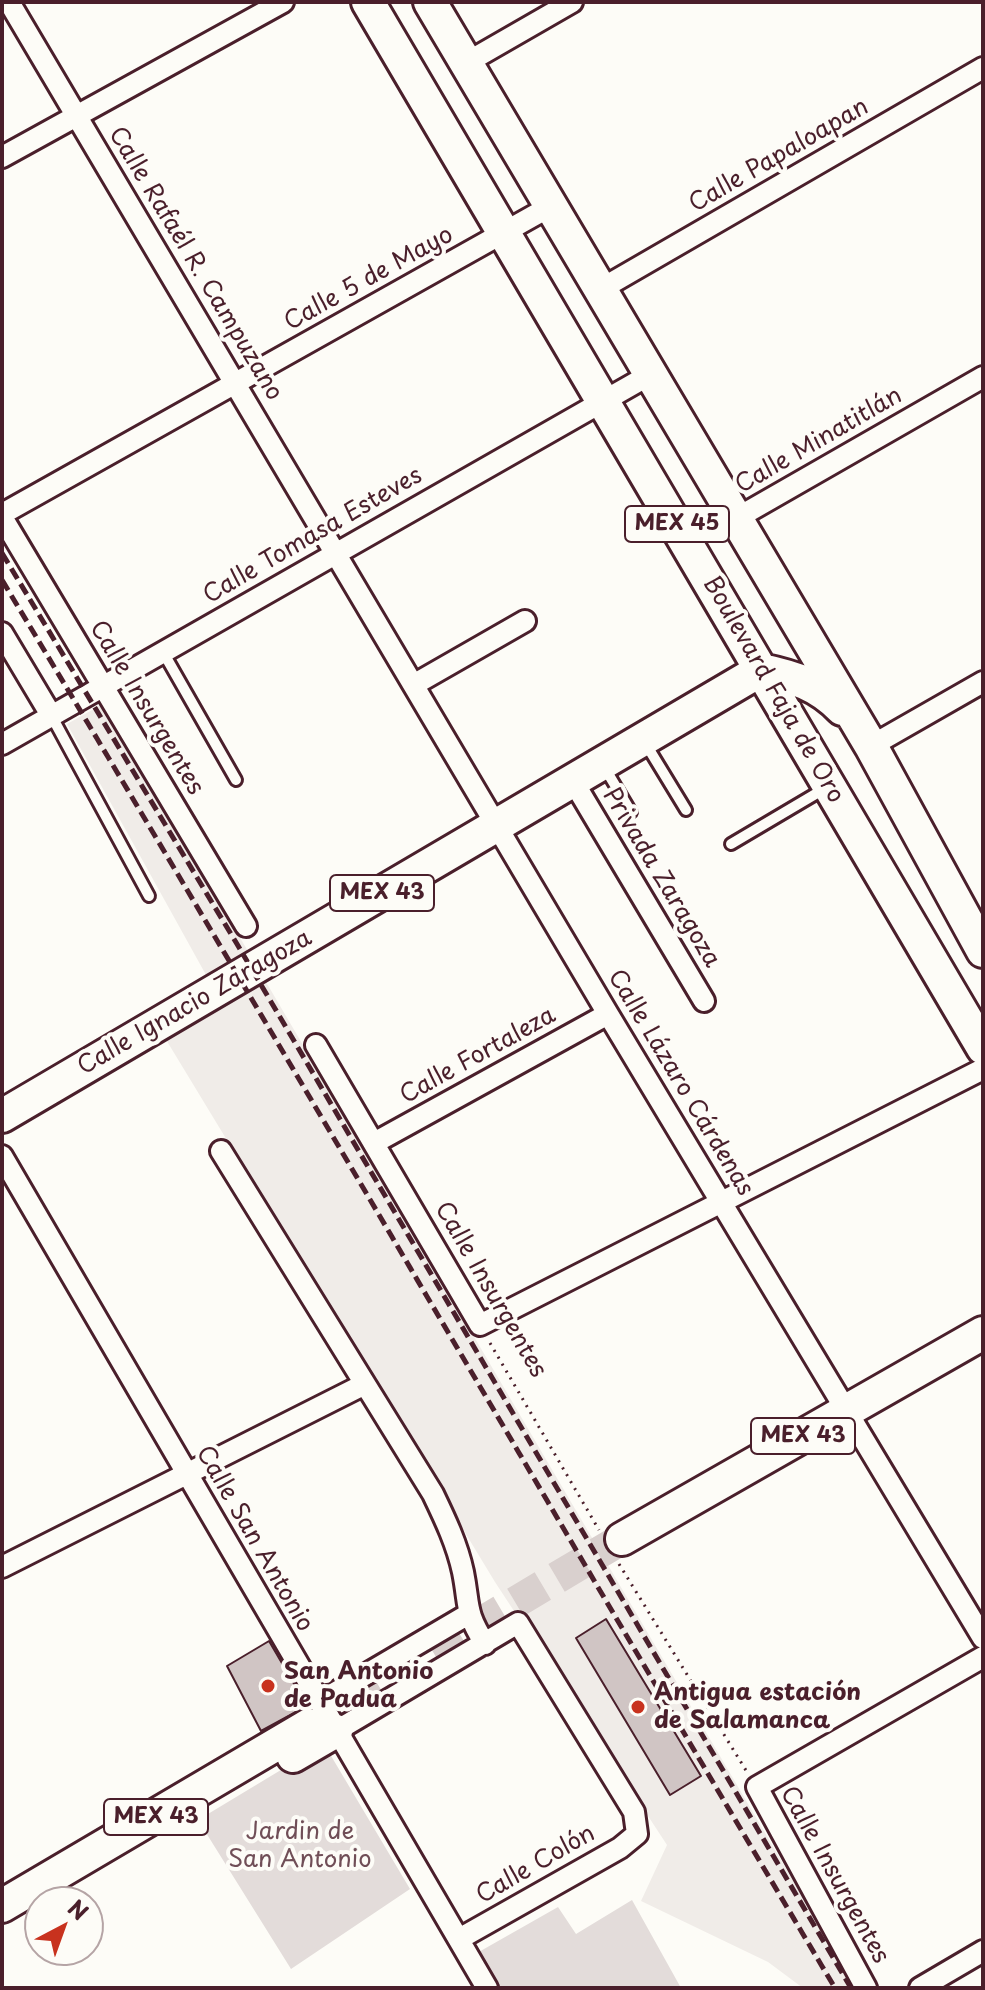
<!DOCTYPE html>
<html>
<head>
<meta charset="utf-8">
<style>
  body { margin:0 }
  #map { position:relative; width:985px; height:1990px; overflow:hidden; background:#fdfcf7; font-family:"Playpen Sans",sans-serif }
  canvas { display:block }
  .frame { position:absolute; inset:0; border:4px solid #4a1f2b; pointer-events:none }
  .north { position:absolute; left:24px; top:1886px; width:80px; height:80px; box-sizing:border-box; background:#fdfcf7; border:2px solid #b5a4a5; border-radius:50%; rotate:41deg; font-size:22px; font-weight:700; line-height:32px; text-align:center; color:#4a1f2b }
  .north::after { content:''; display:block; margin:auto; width:28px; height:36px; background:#c8321e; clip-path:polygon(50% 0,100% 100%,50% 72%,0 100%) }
</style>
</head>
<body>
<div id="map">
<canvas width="985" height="1990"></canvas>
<div class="frame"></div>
<div class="north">N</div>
</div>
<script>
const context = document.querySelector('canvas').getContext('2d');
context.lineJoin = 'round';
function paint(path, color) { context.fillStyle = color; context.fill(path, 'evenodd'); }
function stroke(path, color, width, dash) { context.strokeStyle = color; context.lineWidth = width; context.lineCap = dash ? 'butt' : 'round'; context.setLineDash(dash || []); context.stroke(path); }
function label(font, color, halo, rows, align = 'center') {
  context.font = font + ' "Playpen Sans",sans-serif'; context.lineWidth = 8; context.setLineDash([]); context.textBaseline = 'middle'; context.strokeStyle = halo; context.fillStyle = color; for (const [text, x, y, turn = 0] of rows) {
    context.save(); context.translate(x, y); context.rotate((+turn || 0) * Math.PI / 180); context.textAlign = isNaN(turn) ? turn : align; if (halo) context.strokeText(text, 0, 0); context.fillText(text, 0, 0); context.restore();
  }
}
paint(new Path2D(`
  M103 704 856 1988H803L768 1962 641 1901 667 1845 495 1582 165 1038 221 1002 67 724Z`), '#f0ece8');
paint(new Path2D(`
  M324 1744 410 1889 291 1969 198 1820Z
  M632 1900 681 1988H498L477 1953 558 1907 576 1934Z`), '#e3dcda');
const building = new Path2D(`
  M606 1619 701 1776 670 1795 576 1638Z
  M269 1641 307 1706 261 1731 227 1666Z`);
paint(building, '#d0c5c4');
stroke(building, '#4a1f2b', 2);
stroke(new Path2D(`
  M309 1725 622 1539`), '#d9d0ce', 32, [32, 16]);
const lane = new Path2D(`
  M163 652 236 780
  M51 715 149 896
  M644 741 686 810
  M603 765 631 812
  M731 844 824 789`);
const street = new Path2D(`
  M9 2 608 1014 983 1638
  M466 63 572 2
  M2 157 283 2
  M601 289 983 68
  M2 514 551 206
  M2 517 246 926
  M674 520 701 527 737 518 983 377
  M2 633 51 715
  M415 684 525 621
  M2 744 651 374
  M871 746 983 682
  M573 781 704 1001
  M316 1045 480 1325 983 1069
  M374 1143 608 1014
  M221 1151 433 1494C445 1519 457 1544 463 1572 470 1607 464 1610 485 1644
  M2 1156 487 1988
  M2 1567 365 1384
  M319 1702 467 1615
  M336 1731 518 1623 634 1812 637 1834 620 1848 459 1939
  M866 1988 757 1787 983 1657
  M920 1988 983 1951`);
const primary = new Path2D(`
  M368 2 983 1048
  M430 2 871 746 983 951
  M2 1116 761 670C794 677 819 685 842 709
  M622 1539 983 1333
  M293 1756 336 1731
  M2 1906 309 1725`);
stroke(lane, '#4a1f2b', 16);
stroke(street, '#4a1f2b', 26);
stroke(primary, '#4a1f2b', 38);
stroke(new Path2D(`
  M490 1343 599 1530
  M619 1564 747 1772`), '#4a1f2b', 3, [2, 6]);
stroke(lane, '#fdfcf7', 10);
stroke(street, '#fdfcf7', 20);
stroke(primary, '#fdfcf7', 32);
stroke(new Path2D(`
  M2 553 237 944 851 1988
  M2 580C283 1047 556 1519 835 1988`), '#4a1f2b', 5, [12, 6]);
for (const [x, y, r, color] of [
  [268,1686,8,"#c8321e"],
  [638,1707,8,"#c8321e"]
]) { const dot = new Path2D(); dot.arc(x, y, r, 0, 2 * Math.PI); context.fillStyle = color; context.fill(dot); stroke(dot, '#fdfcf7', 3); }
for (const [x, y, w] of [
  [677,524,104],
  [382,893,104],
  [803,1436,104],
  [156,1817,104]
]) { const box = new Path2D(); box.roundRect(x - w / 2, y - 18, w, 36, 6); context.fillStyle = '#fdfcf7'; context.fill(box); stroke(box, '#4a1f2b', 2); }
label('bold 22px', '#4a1f2b', null, [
  ["MEX 45",677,524],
  ["MEX 43",382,893],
  ["MEX 43",803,1436],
  ["MEX 43",156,1817]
]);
label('24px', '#4a1f2b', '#fdfcf7', [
  ["Calle Papaloapan",779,156,-30],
  ["Calle Rafaél R. Campuzano",195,264,59],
  ["Calle 5 de Mayo",369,279,-29],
  ["Calle Minatitlán",819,441,-30],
  ["Calle Tomasa Esteves",313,536,-30],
  ["Boulevard Faja de Oro",773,690,60],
  ["Calle Insurgentes",146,708,59],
  ["Privada Zaragoza",661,878,59],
  ["Calle Ignacio Zaragoza",195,1003,-30],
  ["Calle Fortaleza",478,1056,-29],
  ["Calle Lázaro Cárdenas",680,1083,59],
  ["Calle Insurgentes",490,1290,60],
  ["Calle San Antonio",254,1539,60],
  ["Calle Colón",536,1865,-30],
  ["Calle Insurgentes",834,1875,61]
]);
label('bold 24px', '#4a1f2b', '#fdfcf7', [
  ["San Antonio",284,1672],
  ["de Padua",284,1700],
  ["Antigua estación",654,1693],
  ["de Salamanca",654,1721]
], 'left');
label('24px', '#704e57', '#fdfcf7', [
  ["Jardin de",300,1832],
  ["San Antonio",300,1860]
]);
</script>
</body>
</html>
